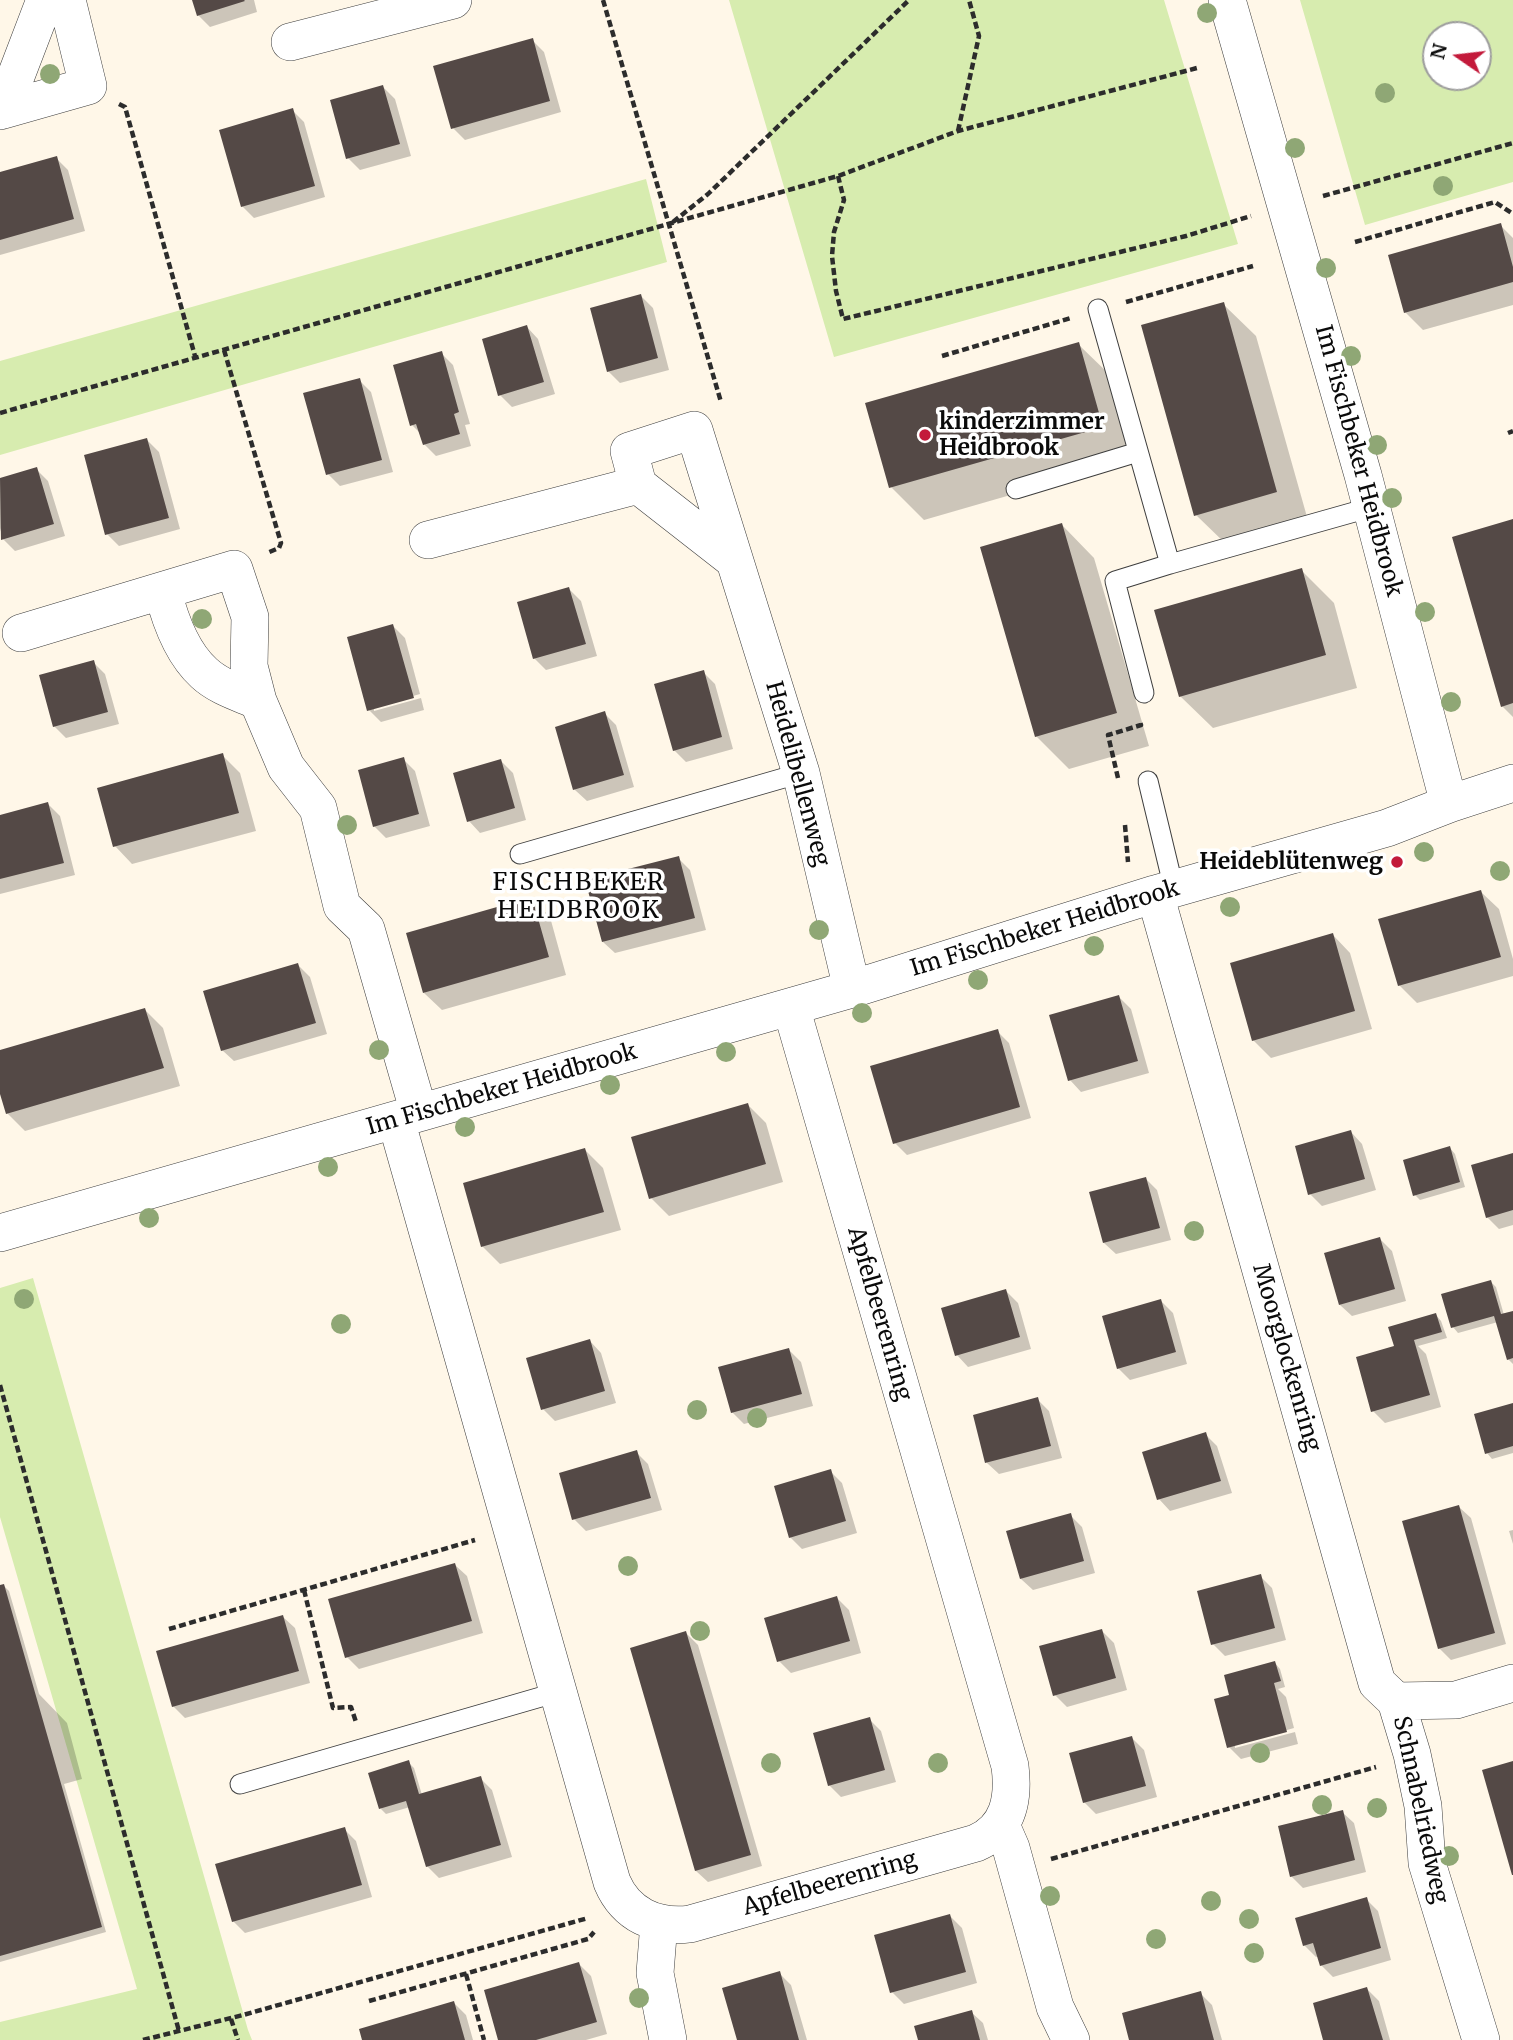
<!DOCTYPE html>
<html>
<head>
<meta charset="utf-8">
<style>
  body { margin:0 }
  #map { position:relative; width:1513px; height:2040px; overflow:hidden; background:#fff7e8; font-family:Merriweather,serif }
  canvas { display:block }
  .north { position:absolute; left:1422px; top:21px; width:70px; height:70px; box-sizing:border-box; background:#fff; border:2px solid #9d9d9d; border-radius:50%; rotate:284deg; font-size:19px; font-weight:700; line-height:28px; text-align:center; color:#0a0a0a }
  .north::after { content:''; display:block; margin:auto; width:24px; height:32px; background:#c31a3b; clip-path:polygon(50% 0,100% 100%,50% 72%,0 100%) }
</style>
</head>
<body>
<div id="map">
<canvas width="1513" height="2040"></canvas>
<div class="north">N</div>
</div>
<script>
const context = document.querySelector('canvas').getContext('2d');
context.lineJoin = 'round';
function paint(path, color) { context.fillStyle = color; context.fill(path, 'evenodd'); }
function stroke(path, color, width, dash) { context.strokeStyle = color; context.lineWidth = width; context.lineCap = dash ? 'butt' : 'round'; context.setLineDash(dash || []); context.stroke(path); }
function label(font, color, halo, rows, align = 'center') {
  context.font = font + ' Merriweather,serif'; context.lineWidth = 7; context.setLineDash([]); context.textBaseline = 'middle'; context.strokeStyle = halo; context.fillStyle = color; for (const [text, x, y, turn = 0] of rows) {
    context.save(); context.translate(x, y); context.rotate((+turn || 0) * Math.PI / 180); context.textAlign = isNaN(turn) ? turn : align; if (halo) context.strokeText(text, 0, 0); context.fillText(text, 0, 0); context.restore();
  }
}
paint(new Path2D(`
  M729 0H1164L1238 244 834 357Z
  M1300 0H1513V182L1365 225ZM1436 35H1478V77H1436Z
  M646 179 667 262 0 455V361Z
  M33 1278 248 2030 252 2040H0V2022L137 1989 0 1517V1288Z`), '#d7ecaf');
paint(new Path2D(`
  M193 0H254L257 12 210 27 198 15Z
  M532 40 544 52 561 112 465 140 453 128Z
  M383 87 395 99 411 156 360 170 348 158Z
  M292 110 304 122 325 197 254 218 242 206Z
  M56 158 68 170 85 231 0 255V174Z
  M1500 225 1513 238V305L1423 330 1405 312Z
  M641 296 653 308 669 370 620 383 608 371Z
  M1223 304 1256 336 1309 524 1229 547 1196 515Z
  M527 327 538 339 555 394 512 407 500 395Z
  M1078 344 1111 376 1135 459 924 520 891 487Z
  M441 353 453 365 470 424 465 425 471 446 436 456 424 444 421 434 412 425Z
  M359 380 371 392 393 472 340 486 328 474Z
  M147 440 159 452 180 529 119 546 107 534Z
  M36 469 48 481 65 536 15 551 3 539 0 528V479Z
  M1513 521V717L1502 706Z
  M1062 525 1094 558 1149 746 1069 769 1036 736Z
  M1301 570 1334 603 1357 688 1213 728 1180 696Z
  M569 589 581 601 597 656 546 670 534 658Z
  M393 626 405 638 420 694 374 707V711L421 698 424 710 381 722 369 710Z
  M93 662 105 674 119 724 66 738 54 726Z
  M703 672 715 684 733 749 686 762 674 750Z
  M604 713 616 725 634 787 587 801 575 790 557 728Z
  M222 755 240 773 256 831 132 864 115 846Z
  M403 759 415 771 430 826 386 838 374 826Z
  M501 761 513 773 526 820 480 833 469 821Z
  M48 804 60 816 75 875 0 894V817Z
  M678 858 690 870 706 930 615 953 603 942Z
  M1481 892 1499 909 1513 959V976L1417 1003 1399 985Z
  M532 899 550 917 566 975 442 1010 424 993Z
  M1333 935 1350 953 1372 1029 1271 1058 1253 1040Z
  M298 965 310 977 327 1034 234 1061 222 1050Z
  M1119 997 1131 1009 1149 1073 1081 1092 1070 1080Z
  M145 1010 163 1028 180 1086 25 1131 7 1113 0 1087V1052Z
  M997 1031 1009 1043 1031 1118 907 1155 895 1143Z
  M748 1105 766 1123 783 1182 669 1216 651 1198Z
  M1351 1132 1362 1144 1376 1190 1322 1206 1310 1194Z
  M1450 1148 1455 1154 1465 1187 1420 1200 1415 1195Z
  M585 1150 603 1168 621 1230 500 1264 482 1246Z
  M1513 1155V1225L1499 1229 1487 1217Z
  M1145 1178 1157 1190 1171 1240 1116 1254 1104 1243Z
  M1380 1239 1392 1251 1406 1301 1352 1316 1340 1305Z
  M1491 1282 1496 1287 1504 1315 1513 1312V1364L1508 1359 1498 1322 1458 1333 1453 1327Z
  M1006 1291 1018 1303 1031 1349 968 1367 957 1355Z
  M1161 1301 1173 1313 1187 1364 1130 1380 1118 1368Z
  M1436 1315 1441 1321 1447 1338 1418 1346 1426 1354 1441 1407 1385 1423 1373 1411 1397 1347Z
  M590 1341 601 1353 616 1403 555 1421 543 1409Z
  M789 1350 801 1362 813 1406 744 1424 732 1412Z
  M1037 1399 1049 1411 1062 1458 999 1474 987 1463 975 1416Z
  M1513 1405V1453L1492 1459 1487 1453Z
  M1205 1434 1217 1446 1232 1493 1170 1511 1159 1499Z
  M636 1452 648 1464 662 1510 586 1531 574 1519Z
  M830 1471 842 1483 857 1533 802 1549 790 1537Z
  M1459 1507 1471 1518 1506 1644 1451 1660 1439 1648Z
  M1070 1515 1082 1527 1095 1573 1033 1590 1021 1579Z
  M1513 1530V1544L1509 1531Z
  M455 1565 467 1576 483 1633 359 1669 347 1657Z
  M1260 1576 1272 1588 1286 1640 1225 1656 1213 1644Z
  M4 1586 9 1591 39 1694 67 1723 82 1779 64 1784 106 1932 0 1962V1587Z
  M837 1598 849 1610 861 1653 791 1673 779 1661Z
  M283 1617 295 1628 310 1683 185 1718 173 1706Z
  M1102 1631 1114 1643 1127 1690 1067 1707 1055 1695Z
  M686 1633 698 1645 762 1866 708 1882 696 1871Z
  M1275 1663 1280 1669 1285 1687 1278 1689 1286 1697 1294 1728 1235 1745V1748L1295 1732 1298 1744 1241 1759 1229 1747 1217 1701 1233 1696Z
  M869 1719 881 1731 896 1782 841 1797 829 1785Z
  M1132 1738 1144 1750 1157 1797 1096 1814 1084 1802Z
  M408 1762 414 1768 422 1795 480 1778 492 1790 512 1857 439 1878 427 1866 410 1807 386 1814 381 1809Z
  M1342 1812 1354 1823 1366 1872 1303 1888 1291 1876Z
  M344 1829 356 1841 372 1897 245 1933 233 1921Z
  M1366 1899 1378 1911 1391 1960 1333 1977 1321 1965 1319 1956 1316 1957 1304 1945Z
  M950 1916 962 1928 977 1983 904 2004 892 1992Z
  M579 1964 591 1976 607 2034 586 2040H500Z
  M779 1973 791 1985 807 2040H739Z
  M1367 1989 1379 2001 1390 2040H1325Z
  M1200 1993 1212 2005 1222 2040H1131Z
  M454 2003 466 2015 473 2040H364Z
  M971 2012 983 2023 988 2040H920Z`), '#0003');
paint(new Path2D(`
  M192 0H244L245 1 197 16Z
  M533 38 550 101 451 129 433 66Z
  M383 85 400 144 346 159 330 100Z
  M293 108 315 186 241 207 219 130Z
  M57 156 74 219 0 240V172Z
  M1501 223 1513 267V282L1404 313 1388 255Z
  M641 294 658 358 607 372 590 308Z
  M1224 302 1277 492 1194 516 1141 325Z
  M527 325 544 382 498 396 482 339Z
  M1079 342 1103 427 889 488 865 403Z
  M442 351 459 412 454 414 460 434 423 445 416 424 410 426 393 365Z
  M360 378 382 460 326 475 303 393Z
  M147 438 169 518 105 535 84 455Z
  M37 467 54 524 1 540 0 478Z
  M1513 519V703L1501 707 1452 537Z
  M1062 523 1117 713 1035 737 980 547Z
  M1302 568 1326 655 1179 697 1154 610Z
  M569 587 586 644 533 659 517 602Z
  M393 624 414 698 367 711 347 637Z
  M94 660 108 712 53 727 39 675Z
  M704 670 722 737 673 751 654 684Z
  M605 711 624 775 573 790 555 727Z
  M223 753 239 813 113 847 97 788Z
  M404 757 419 814 373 827 358 770Z
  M501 759 515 808 467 822 453 773Z
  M48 802 64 863 0 879V815Z
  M679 856 695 918 602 942 585 880Z
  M1481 890 1501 957 1398 986 1378 919Z
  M532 897 549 957 423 993 406 933Z
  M1333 933 1355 1011 1252 1041 1230 963Z
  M298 963 316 1023 221 1051 203 991Z
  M1119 995 1138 1061 1068 1081 1049 1015Z
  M145 1008 164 1068 6 1114 0 1094V1050Z
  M998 1029 1020 1107 893 1144 870 1066Z
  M748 1103 766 1164 649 1199 631 1137Z
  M1351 1130 1365 1179 1308 1195 1295 1146Z
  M1450 1146 1460 1182 1413 1196 1403 1160Z
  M585 1148 604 1212 481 1247 463 1183Z
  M1513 1153V1210L1486 1218 1471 1165Z
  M1146 1177 1160 1228 1103 1243 1089 1192Z
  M1380 1237 1395 1289 1339 1305 1324 1253Z
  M1491 1280 1501 1314 1513 1311V1358L1507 1360 1494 1316 1451 1328 1441 1294Z
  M1006 1289 1020 1337 955 1356 941 1308Z
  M1161 1299 1176 1352 1117 1369 1102 1316Z
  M1436 1313 1442 1332 1414 1340 1430 1395 1371 1412 1356 1357 1394 1346 1388 1327Z
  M590 1339 605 1391 541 1410 526 1358Z
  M789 1348 802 1394 731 1413 718 1367Z
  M1038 1397 1051 1446 985 1463 973 1415Z
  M1513 1403V1446L1485 1454 1474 1414Z
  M1206 1432 1221 1481 1157 1500 1142 1452Z
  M637 1450 651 1498 572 1520 559 1473Z
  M831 1469 846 1521 789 1538 774 1486Z
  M1459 1505 1495 1633 1438 1649 1402 1521Z
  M1071 1513 1084 1561 1020 1579 1006 1531Z
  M455 1563 472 1621 345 1658 328 1599Z
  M1261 1574 1275 1628 1211 1645 1197 1591Z
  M4 1584 102 1927 0 1956V1585Z
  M837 1596 850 1641 777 1662 764 1618Z
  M283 1615 299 1671 172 1707 156 1651Z
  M1102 1629 1116 1678 1053 1696 1039 1646Z
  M686 1631 751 1855 695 1871 630 1648Z
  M1275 1661 1281 1681 1274 1683 1287 1732 1227 1748 1214 1699 1229 1695 1224 1675Z
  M870 1717 885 1770 828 1786 813 1733Z
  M1132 1736 1146 1786 1083 1803 1069 1753Z
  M409 1760 419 1794 481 1776 501 1845 426 1867 406 1801 379 1809 368 1773Z
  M1513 1761V1875H1512L1482 1770Z
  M1343 1810 1355 1860 1290 1877 1278 1826Z
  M345 1827 362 1885 232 1922 215 1864Z
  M1367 1897 1381 1948 1320 1966 1313 1943 1303 1946 1295 1918Z
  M950 1914 966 1972 890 1993 874 1935Z
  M579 1962 597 2022 536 2040H498L484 1990Z
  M780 1971 799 2040H737L722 1988Z
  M1367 1987 1383 2040H1323L1313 2003Z
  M1201 1991 1214 2040H1129L1122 2013Z
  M454 2001 465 2040H362L359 2029Z
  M972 2010 980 2040H918L914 2026Z`), '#544946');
const service = new Path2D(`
  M1098 309 1170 564 1372 507
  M1016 489 1138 452
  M1144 693 1115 581 1170 564
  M1148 781 1174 889
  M520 854 801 773
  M240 1784 558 1692`);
const minor = new Path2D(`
  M1227 0 1363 475 1449 804
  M290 42 453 0
  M3 110 45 0
  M0 111 88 86 67 0
  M428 540 638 485
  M734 560 638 485 629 451 694 430 801 773 852 989
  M163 592C170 620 182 653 204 673 219 687 240 693 258 701
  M21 633 234 569 250 617 249 666 258 701 286 767 318 808 342 906 366 929 419 1113
  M1155 894 1377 1683 1396 1701 1456 1700 1513 1683
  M396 1120 612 1882C626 1915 656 1928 690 1924L976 1843C1009 1829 1014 1798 1010 1766L791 1007
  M0 1233 852 989 1155 894 1387 828 1449 804 1513 783
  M1396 1701 1412 1754 1423 1806 1427 1863 1481 2040
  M1001 1825 1011 1848 1055 2007 1071 2040
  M659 1923 655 1973 668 2040`);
stroke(service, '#3d3d3d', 21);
stroke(minor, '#3d3d3d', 38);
stroke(new Path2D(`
  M603 0 721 402
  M119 104 125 107 195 356
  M958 131 979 36 969 0
  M838 176 844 200 834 232 832 256 836 291 843 319 1186 236 1251 216
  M1323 196 1513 143
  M673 222 708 194 909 0
  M1355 242 1495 202 1513 214
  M1126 302 1253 266
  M224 350 281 543 279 548 267 553
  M942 356 1071 318
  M0 413 838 176 958 131 1197 68
  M1508 433 1513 431
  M1118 778 1108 735 1141 725 1140 722
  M1125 825 1128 862
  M0 1385 179 2031
  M304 1590 333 1708 351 1707 356 1722
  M169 1629 475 1540
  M1051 1859 1376 1767
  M466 1974 484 2040
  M369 2001 588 1939 594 1932
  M231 2019 238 2040
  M143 2040 243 2015 588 1918`), '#2c2c2c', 4.5, [7, 3.5]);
stroke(service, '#fff', 19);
stroke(minor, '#fff', 37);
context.fillStyle = '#8fa775';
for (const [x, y] of [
  [1207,13],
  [50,74],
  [1385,93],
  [1295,148],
  [1443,186],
  [1326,268],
  [1351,356],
  [1377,445],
  [1392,498],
  [1425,612],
  [202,619],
  [1451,702],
  [347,825],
  [1424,852],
  [1500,871],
  [1230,907],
  [819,930],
  [1094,946],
  [978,980],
  [862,1013],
  [379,1050],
  [726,1052],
  [610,1085],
  [465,1127],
  [328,1167],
  [149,1218],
  [1194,1231],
  [24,1299],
  [341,1324],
  [697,1410],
  [757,1418],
  [628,1566],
  [700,1631],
  [1260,1753],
  [771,1763],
  [938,1763],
  [1322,1805],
  [1377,1808],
  [1449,1856],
  [1050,1896],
  [1211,1901],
  [1249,1919],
  [1156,1939],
  [1254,1953],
  [639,1998]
]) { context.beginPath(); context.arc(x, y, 10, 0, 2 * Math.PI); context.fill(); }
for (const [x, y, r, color] of [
  [925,435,7,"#c31a3b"],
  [1397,862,7,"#c31a3b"]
]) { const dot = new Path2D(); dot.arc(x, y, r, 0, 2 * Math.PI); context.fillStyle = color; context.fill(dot); stroke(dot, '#fff', 2.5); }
label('bold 23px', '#0a0a0a', '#fff', [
  ["kinderzimmer",939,422],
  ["Heidbrook",939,448],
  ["Heideblütenweg",1383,862,"right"]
], 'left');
label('23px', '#0a0a0a', '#fff', [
  ["Im Fischbeker Heidbrook",1358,461,75],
  ["Heidelibellenweg",797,774,75],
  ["Im Fischbeker Heidbrook",1045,929,-17],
  ["Im Fischbeker Heidbrook",502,1090,-16],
  ["Apfelbeerenring",879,1314,74],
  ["Moorglockenring",1286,1358,74],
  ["Schnabelriedweg",1420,1810,78],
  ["Apfelbeerenring",830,1884,-16]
]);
context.letterSpacing = '2px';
label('24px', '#0a0a0a', '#fff', [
  ["FISCHBEKER",579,883],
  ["HEIDBROOK",579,911]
]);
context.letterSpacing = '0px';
</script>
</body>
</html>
